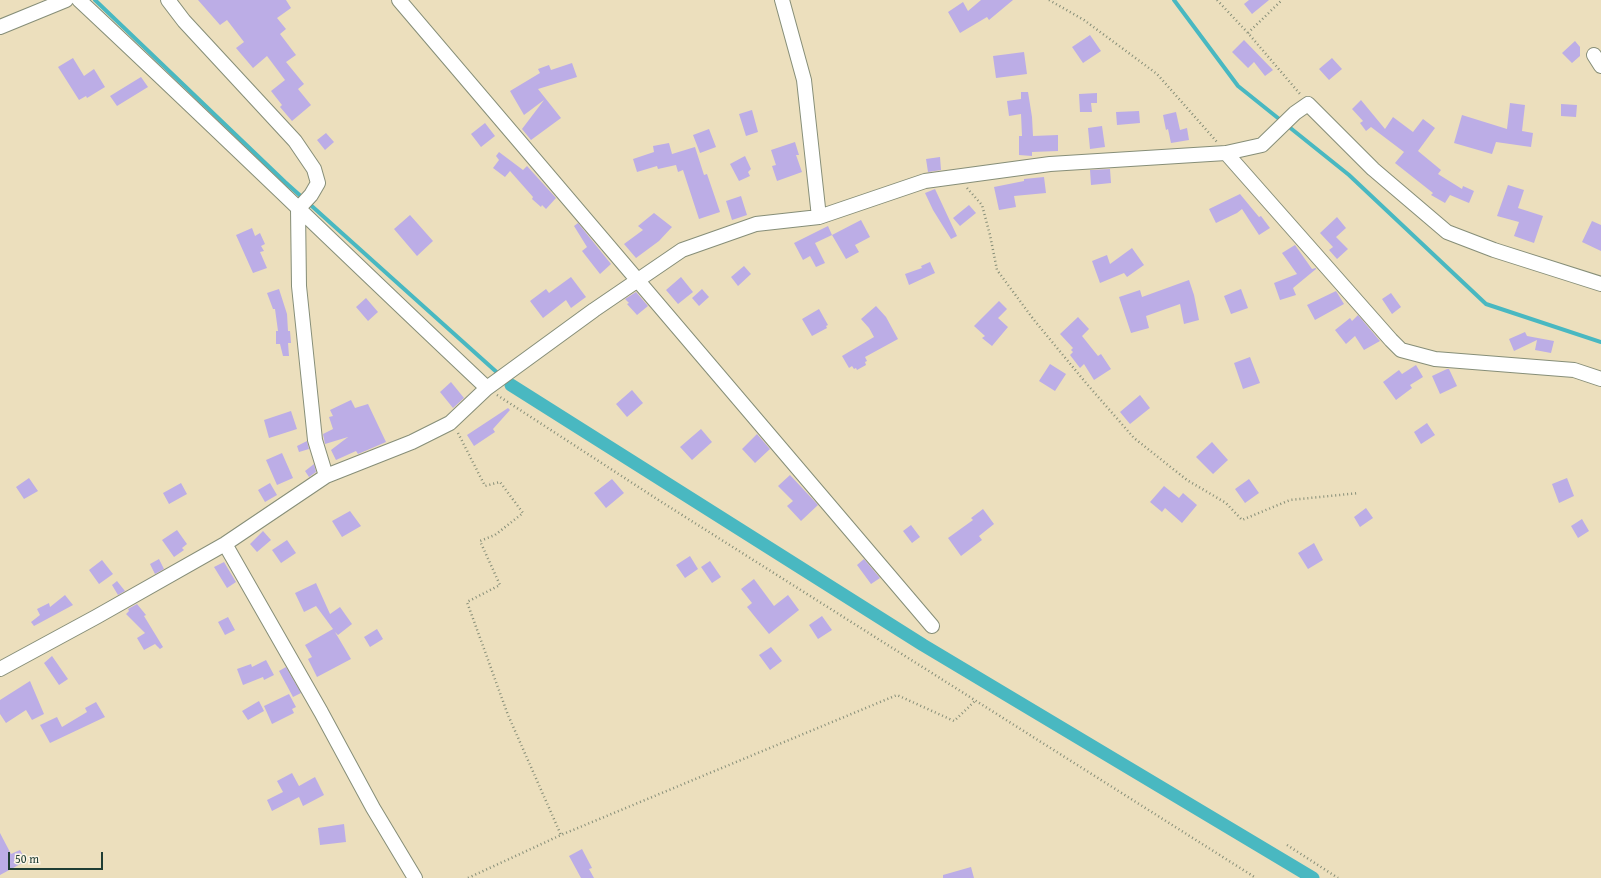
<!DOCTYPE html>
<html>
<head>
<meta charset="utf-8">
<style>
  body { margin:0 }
  #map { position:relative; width:1601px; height:878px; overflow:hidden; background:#ecdfbd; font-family:"Gentium Book Plus",serif }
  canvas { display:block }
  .scale { position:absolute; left:8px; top:852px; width:95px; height:18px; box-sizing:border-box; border:2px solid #1f3d34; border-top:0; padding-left:5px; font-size:12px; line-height:14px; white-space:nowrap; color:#1f3d34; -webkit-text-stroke:3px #fcf5e5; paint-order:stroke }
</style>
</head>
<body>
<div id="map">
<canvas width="1601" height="878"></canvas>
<div class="scale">50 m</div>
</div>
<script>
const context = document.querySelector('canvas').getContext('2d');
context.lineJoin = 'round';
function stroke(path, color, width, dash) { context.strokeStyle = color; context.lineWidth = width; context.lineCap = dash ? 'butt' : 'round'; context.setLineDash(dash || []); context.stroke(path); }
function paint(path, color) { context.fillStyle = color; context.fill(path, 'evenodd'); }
stroke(new Path2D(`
  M95 0 285 182 511 385
  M1174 0 1238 86 1349 175 1486 304 1601 342`), '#49b8c1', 4);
stroke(new Path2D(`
  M511 385 923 645 1313 878`), '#49b8c1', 13);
paint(new Path2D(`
  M198 0H286L291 8 277 18 286 29 280 34 296 55 286 62 304 84 298 89 311 105 292 121 280 107 282 105 271 91 285 80 267 56 253 68 236 48 244 42 227 20 220 25Z
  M981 0H1013L989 20 987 17 960 33 948 12 963 2 968 11Z
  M1249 0H1269L1252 14 1244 4Z
  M1090 35 1101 51 1083 63 1072 47Z
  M1244 40 1273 70 1265 76 1254 62 1248 68 1232 52Z
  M1575 41 1580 47V56L1572 63 1562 53Z
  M1024 52 1027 74 996 78 993 56Z
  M73 58 84 76 94 69 105 87 87 98 86 96 79 100 58 67Z
  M1332 58 1342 69 1329 80 1319 69Z
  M572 63 577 77 538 89 561 118 531 140 522 129 544 100 524 115 510 91 540 73 538 69 549 65 551 70Z
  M141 77 148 87 117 106 110 96Z
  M1021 92H1028L1032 117 1033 136 1058 135V151L1032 152V156L1019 155V136H1022L1021 114 1009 116 1007 101 1021 99Z
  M1097 93V103H1091L1092 112H1080L1079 94Z
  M1361 100 1385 129 1393 117 1413 132 1423 119 1435 128 1418 151 1441 170 1438 174 1462 189 1463 186 1474 191 1469 203 1450 195 1445 203 1431 195 1433 193 1395 163 1404 152 1371 127 1366 131 1360 123 1363 121 1352 109Z
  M1510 103 1525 105 1522 131 1533 133 1531 147 1496 142 1492 154 1454 143 1462 115 1507 129Z
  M1561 104 1577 105 1576 117 1561 116Z
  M752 110 758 132 746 136 739 114Z
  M1139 111 1140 123 1117 125 1116 112Z
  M1176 112 1180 130 1187 128 1189 140 1171 143 1168 129 1166 130 1163 115Z
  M485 123 495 136 481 147 471 134Z
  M1102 126 1105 147 1090 149 1088 128Z
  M709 129 716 147 700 153 693 135Z
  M326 133 334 142 325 150 317 140Z
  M795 142 799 155H796L802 172 777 181 772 166 776 165 771 150Z
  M669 143 672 154 695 147 704 175 707 174 720 212 699 219 683 170 678 172 676 165 658 169 657 166 637 172 633 159 654 152 653 146Z
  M499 152 523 170 527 166 556 198 546 209 542 205 541 207 532 199 533 197 510 171 505 177 493 168 499 160 496 156Z
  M745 156 751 169 748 172 750 176 739 181 730 164Z
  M940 157 941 170 928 172 926 159Z
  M1110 169 1111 183 1091 185 1090 170Z
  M1044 177 1046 193 1014 196 1016 207 999 210 994 187 1024 181V179Z
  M1508 185 1524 190 1518 208 1543 216 1534 243 1514 236 1519 222 1497 216Z
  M935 189 957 236 951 239 933 210 925 193Z
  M1240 194 1259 217 1261 216 1270 228 1259 235 1242 209 1237 213 1216 223 1209 209Z
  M741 196 747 215 732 220 726 201Z
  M969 205 976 213 960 226 953 218Z
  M654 213 672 227 659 241 636 258 624 244 643 230 638 226Z
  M410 215 433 241 417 256 394 229Z
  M1337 217 1346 228 1336 237 1348 249 1337 259 1329 250 1333 247 1320 233Z
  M861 220 870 237 855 245 859 252 846 259 832 235Z
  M1592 221 1601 225V251L1582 242Z
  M578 223 611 264 600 274 582 251 587 247 574 226Z
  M828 226 832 235 815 243 825 263 816 267 810 256 803 260 794 243Z
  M252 228 255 236 260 233 265 244 261 246 264 251 260 252 267 268 253 273 236 235Z
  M1295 245 1312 269 1316 268V269L1293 288 1296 295 1280 300 1274 283 1297 274 1282 253Z
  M1132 248 1144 265 1127 277 1124 273 1100 283 1092 261 1107 255 1110 264Z
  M930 262 935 273 909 285 905 274 922 268 921 266Z
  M744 266 751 274 738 286 731 277Z
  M571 277 586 297 571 308 566 300 543 318 530 301 546 289 549 293Z
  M681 277 693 292 678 304 666 290Z
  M1189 280 1194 295 1199 320 1184 324 1180 304 1146 316 1149 328 1131 333 1119 297 1140 290 1142 297Z
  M279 289 287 314 288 331H290L291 343H288L289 356H283L280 344H276V331H278L275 309H273L267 293Z
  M702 289 709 297 699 306 692 298Z
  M1241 289 1248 308 1231 314 1224 296Z
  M1336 291 1344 304 1315 320 1307 305Z
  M636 292 648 306 637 315 627 304 629 303 625 299Z
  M1391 293 1401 307 1392 314 1382 299Z
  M366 298 378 312 368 321 356 307Z
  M999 301 1007 309 998 318 1008 327 992 346 982 338 985 336 974 326Z
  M876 306 886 317 898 339 865 357 867 361 865 362 866 365 857 370 856 368 854 369 852 366 849 368 842 356 874 337 869 328 861 319Z
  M819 309 828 325 826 326 827 328 812 336 802 319Z
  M1358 315 1380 341 1364 350 1355 336 1346 344 1335 330 1350 318 1352 321Z
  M1078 317 1089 329 1082 336 1098 356 1101 354 1111 369 1094 380 1084 364 1080 368 1070 355 1073 352 1071 350 1073 348 1060 334Z
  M1525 332 1527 336 1554 341 1551 353 1535 350 1537 340 1514 351 1509 339Z
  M1250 357 1260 383 1243 389 1234 363Z
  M1050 364 1066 374 1055 391 1039 381Z
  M1416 365 1423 377 1410 385 1412 388 1396 400 1383 382 1399 370 1402 374Z
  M1447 369H1449L1457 386 1440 394 1432 376Z
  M451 382 464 398 453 408 440 392Z
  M632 390 643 403 627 417 616 404Z
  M1140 395 1150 408 1130 424 1120 412Z
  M351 400 355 408 368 404 386 442 358 454 356 451 336 460 331 450 348 437 325 444 323 434 333 429 329 417 333 416 330 410Z
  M508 408 510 410 493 429 495 432 474 446 467 435Z
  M291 411 297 429 269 438 264 420Z
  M1427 423 1435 435 1421 444 1414 432Z
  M701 429 712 442 692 460 680 447Z
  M757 434 770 449 755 463 742 449Z
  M307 441 309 449 299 452 297 446Z
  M1212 442 1228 460 1213 474 1196 457Z
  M282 453 293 478 277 485 266 460Z
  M314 464 316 472 309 477 305 471Z
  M790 475 818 505 801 521 787 506 793 501 778 486Z
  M29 478 38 491 24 499 16 487Z
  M1567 478 1574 496 1559 503 1552 484Z
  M612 479 624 493 606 508 594 493Z
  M1249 479 1259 493 1245 503 1235 489Z
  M181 483 187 494 169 504 163 493Z
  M270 483 277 495 265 502 258 490Z
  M1164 486 1179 498 1183 493 1197 505 1182 523 1165 508 1162 512 1150 502Z
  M1366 508 1373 518 1360 527 1354 517Z
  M983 509 994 524 979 536 982 540 961 556 948 538 973 520 971 518Z
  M350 511 361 526 342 537 332 521Z
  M1582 519 1589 531 1578 538 1571 526Z
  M911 525 920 537 912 543 903 531Z
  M177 530 187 544 182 548 184 550 174 557 162 540Z
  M263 531 271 540 257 552 250 544Z
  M287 540 296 553 281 563 272 550Z
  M1314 543 1323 560 1308 569 1298 553Z
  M690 556 698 569 685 578 676 565Z
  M159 559 164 569 155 574 150 564Z
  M864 559 880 578 871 584 857 565Z
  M102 560 113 574 99 584 89 570Z
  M710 561 721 577 712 583 701 567Z
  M224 562 236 582 227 588 214 567Z
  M754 579 774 606 788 595 799 610 769 634 747 607 752 603 741 589Z
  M117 581 125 591 118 595 112 585Z
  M316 583 330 614 340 607 352 624 338 635 335 632 351 659 317 677 308 659 312 657 305 645 333 629 316 606 304 612 295 593Z
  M65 595 73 605 34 626 31 622 40 615 37 609 49 603 50 607Z
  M137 604 146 615 144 616 163 647 160 649 155 644 144 650 137 638 145 633 126 614 129 611 128 609Z
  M822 616 832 630 818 639 809 625Z
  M228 617 235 630 225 635 218 622Z
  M377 629 383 639 370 647 364 637Z
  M771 647 782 661 770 670 759 655Z
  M52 656 68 679 59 685 44 663Z
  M266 660 274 675 264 680 263 677 243 685 237 669 251 664 252 667Z
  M286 667 301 693 293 697 279 671Z
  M30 681 44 714 32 720 26 710 6 723 0 714V700Z
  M289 694 296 707 292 709 294 713 272 724 264 706Z
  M259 701 264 711 248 720 242 711Z
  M96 702 105 717 50 743 40 725 57 717 62 727 87 712 85 708Z
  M292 773 299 786 315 777 324 795 303 806 299 797 272 811 267 800 283 792 277 781Z
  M344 824 346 842 320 845 318 828Z
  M0 833 11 854 20 850 26 861 0 875Z
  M582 849 592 868 589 869 594 878H581L569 856Z
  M971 867 974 878H943V875Z`), '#bcade6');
const street = new Path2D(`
  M79 0C216 128 350 259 487 388
  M168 0 184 21 295 141 314 169 318 183 311 195 298 209 299 286 315 440 326 476
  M399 0 932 626
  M782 0 804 80 819 217
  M0 27 66 0
  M1594 55 1601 66
  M1226 153 1391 340 1401 350 1435 359 1574 370 1601 379
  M225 544 321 712 373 808 415 878
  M0 669 96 617 225 544 326 476 412 442 450 423 487 388 594 310 682 250 756 224 819 217 925 181 1050 164 1226 153 1262 145 1295 113 1308 104 1373 169 1447 232 1494 250 1601 284`);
stroke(street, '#868e78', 16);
stroke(new Path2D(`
  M1049 0 1084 20 1157 74 1217 142
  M1217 0 1248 33 1300 94
  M1248 33 1282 0
  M967 188 982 205 990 235 997 270 1034 320 1086 383 1134 438 1187 480 1226 503 1242 520 1290 500 1359 493
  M497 395 660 501 1256 878
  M458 433 485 486 500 482 523 513 495 535 480 541 500 585 467 602 508 715 561 835
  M1287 845 1338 878
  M468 878 561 835 897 695 954 721 975 701`), '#868e78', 2.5, [1, 3]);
stroke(street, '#fff', 14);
</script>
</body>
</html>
